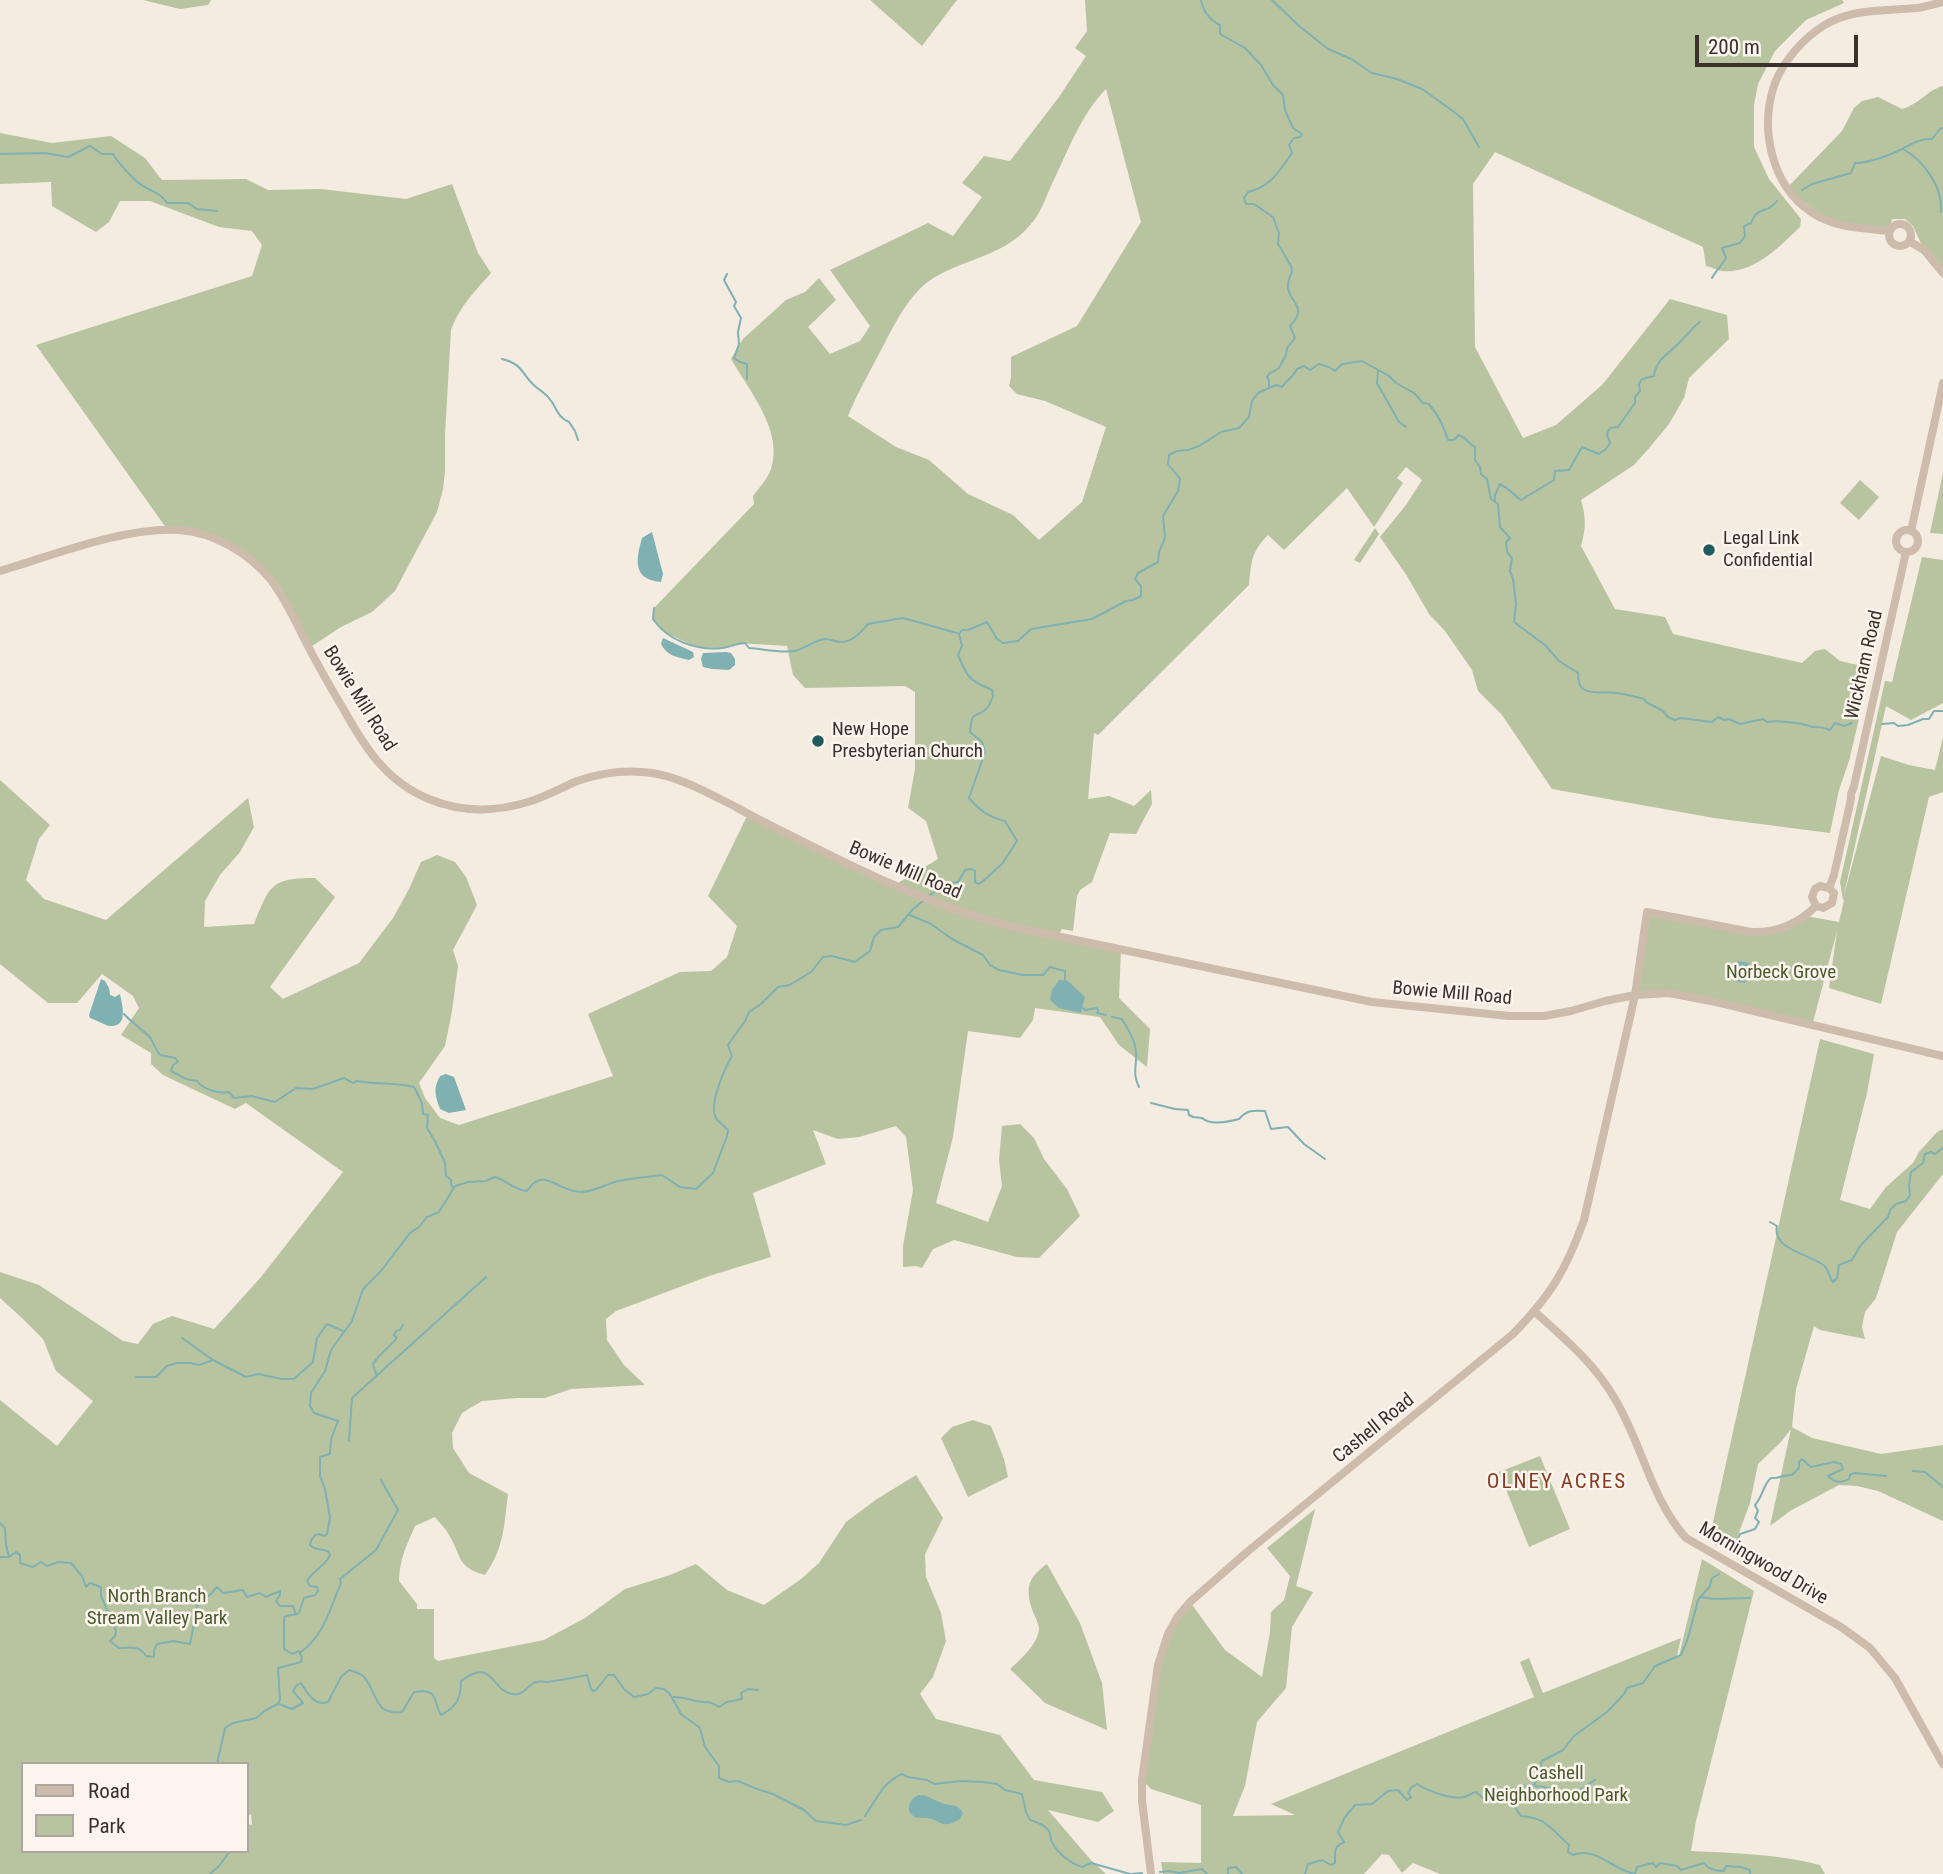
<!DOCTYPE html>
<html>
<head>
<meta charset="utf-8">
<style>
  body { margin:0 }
  #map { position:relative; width:1943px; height:1874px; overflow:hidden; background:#f4ebe1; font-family:"Roboto Condensed",sans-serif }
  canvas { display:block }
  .legend { position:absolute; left:21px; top:1762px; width:228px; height:91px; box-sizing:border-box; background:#fbf5ee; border:2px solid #aea6a0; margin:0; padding:9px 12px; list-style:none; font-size:21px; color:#3b302b }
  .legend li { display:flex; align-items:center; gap:14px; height:35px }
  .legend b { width:35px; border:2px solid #aea6a0 }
  .scale { position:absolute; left:1695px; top:35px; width:163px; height:32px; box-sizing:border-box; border:4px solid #3b302b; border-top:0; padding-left:9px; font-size:21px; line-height:24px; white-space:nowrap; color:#3b302b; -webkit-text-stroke:5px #fbf5ee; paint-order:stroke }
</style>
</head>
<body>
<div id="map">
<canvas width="1943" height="1874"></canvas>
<ul class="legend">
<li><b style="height:9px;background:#cdbbac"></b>Road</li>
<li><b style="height:19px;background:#b8c4a0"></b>Park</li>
</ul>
<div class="scale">200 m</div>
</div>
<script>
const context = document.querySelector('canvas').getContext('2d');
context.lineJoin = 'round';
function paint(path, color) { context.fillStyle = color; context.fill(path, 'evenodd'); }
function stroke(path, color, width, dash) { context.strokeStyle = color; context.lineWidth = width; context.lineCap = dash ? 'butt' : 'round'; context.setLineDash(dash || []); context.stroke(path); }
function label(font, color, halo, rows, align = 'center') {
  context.font = font + ' "Roboto Condensed",sans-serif'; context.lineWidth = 5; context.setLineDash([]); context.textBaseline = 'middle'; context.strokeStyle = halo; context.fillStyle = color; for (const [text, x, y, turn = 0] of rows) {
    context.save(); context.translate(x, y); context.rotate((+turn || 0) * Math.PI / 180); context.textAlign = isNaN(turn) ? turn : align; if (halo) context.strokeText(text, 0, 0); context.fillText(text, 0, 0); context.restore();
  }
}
paint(new Path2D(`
  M143 0H211L208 5 180 9Z
  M870 0H957L922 46Z
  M1085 0H1842L1844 3 1806 20 1775 51 1758 84 1754 105V147L1769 179 1801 219 1800 227C1779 247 1754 274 1722 271 1717 270 1711 267 1706 266L1703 247 1495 152 1473 184 1475 347 1523 438 1556 425 1602 385 1670 299 1727 315 1729 339 1689 378 1684 398 1669 424 1650 447 1634 465 1581 500C1586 517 1586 529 1581 546L1615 609 1665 617 1673 634 1802 663 1815 651 1825 649 1840 661 1871 668 1849 761 1839 790 1830 833 1714 818 1552 789 1502 715 1478 691 1472 670 1445 631 1429 614 1407 576 1380 537 1406 505 1422 480 1406 467 1397 478 1403 483 1374 527 1347 488 1284 550 1268 535C1251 552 1251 563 1249 585L1098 735 1094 733 1088 799 1109 796 1134 806 1151 790 1152 804 1136 834 1110 833 1092 882 1080 890 1077 896 1073 931 1062 929 1058 936 1121 949 1119 998 1150 1029 1147 1067 1119 1045 1100 1017 1035 1008 1033 1020 1020 1038 968 1031 953 1137 936 1203 988 1222 1002 1186 999 1160 1002 1126 1020 1124 1034 1138 1044 1159 1067 1189 1080 1216 1039 1258 1017 1257 954 1240 933 1249 922 1268 916 1266 903 1267V1246L913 1190 906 1137 896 1126 859 1137 838 1139 813 1130 826 1164 753 1193 771 1257 709 1276 616 1311 606 1319 607 1340 624 1365 645 1385 571 1389 545 1398H517L482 1401 462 1413 452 1433 453 1448 469 1473 508 1494C504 1526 504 1548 485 1575 456 1567 462 1556 449 1535 446 1528 439 1523 435 1517L415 1526C406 1547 400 1558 399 1581L417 1604V1609H434V1658L438 1661 544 1640 585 1618 625 1589 670 1575 696 1564 727 1590 764 1605 801 1579 819 1563 846 1522 877 1499 916 1475 943 1518 925 1554 926 1577 941 1613 946 1641 933 1677 920 1694 936 1719 1000 1735 1034 1780 1102 1792 1114 1811 1098 1822 1048 1810 1090 1859 1106 1874H0V1400L57 1446 93 1401 56 1371 43 1339 22 1318 0 1298V1272L39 1285 123 1341 138 1344 153 1324 172 1316 214 1329 261 1277 343 1172 246 1103 235 1109 163 1075 151 1064V1053L121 1035 139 1008 133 996 102 974 77 1003H48L0 964V780L50 825 39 839 26 880 44 899 106 920 248 798 254 827 240 852 220 875 205 901 204 927 254 924C270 885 271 878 315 878L335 897 270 987 283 999 359 963 393 918 409 889 421 862 437 855 455 862 466 877 477 905 453 950 458 966 452 1011 445 1046 419 1083 425 1098 440 1118 459 1125 613 1076 588 1014 680 972 711 971 727 957 737 926 708 896 748 814 893 886 938 859 926 821 908 808 915 769V692L905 686 805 688 793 675 787 646 737 643 727 648 695 647 661 630 653 619 654 608 754 504 753 496C759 488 768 478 771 469 784 431 748 389 731 359L743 339 786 300 805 292 819 278 836 300 808 327 830 354 860 341 870 326 830 270 928 223 953 236 982 197 962 183 984 156 1010 161 1059 97 1086 56 1075 48 1087 31ZM1106 89 1141 222 1077 326 1011 357V377L1009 386 1017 394 1045 401 1106 427 1082 502 1039 540 1013 515 968 494 929 460 896 447 848 416C857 394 868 375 879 354 893 328 908 293 935 277 970 257 1009 255 1035 219 1042 209 1046 197 1051 186 1067 153 1081 114 1106 89ZM23 1764H247V1816L251 1814 252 1825 247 1824V1851H23Z
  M1943 86V273L1924 250 1913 226 1905 219H1892L1889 231 1829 222 1787 188 1842 131 1854 108 1862 101 1878 97 1902 109C1920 104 1927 90 1943 86Z
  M0 133 52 143 111 136 145 158 162 180 246 179 268 190 321 189 406 199 452 184 478 253 491 273C475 291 459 307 451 330L445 435V472L443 489 437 512 395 591 372 612 341 627 309 648 287 604 260 567 206 535 167 529 36 345 252 276 262 245 252 231 219 227 150 201H120L109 222 96 232 52 206 51 182 0 184Z
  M1943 473V534L1930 533Z
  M1860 480 1879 497 1859 520 1840 503Z
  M1375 528 1379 534 1360 563 1354 560Z
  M1922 557 1943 560V703L1911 720 1886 706 1843 899 1881 756 1909 765 1935 770 1943 737V792L1929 797 1881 1004 1829 988 1837 931 1812 1026 1685 995H1635L1647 912 1763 933 1806 916 1839 922 1844 900H1843L1840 882 1885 681 1892 682Z
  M1820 1039 1874 1054 1867 1093 1840 1200 1870 1209 1886 1187 1913 1163 1919 1152 1937 1132 1943 1129V1174L1897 1232 1876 1298 1865 1312 1862 1327 1865 1339 1820 1330 1814 1326 1796 1389 1792 1427 1812 1438 1881 1454 1943 1445V1521L1878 1491 1857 1486 1839 1485 1790 1511 1770 1526 1791 1429 1781 1442 1758 1464 1750 1503 1737 1538 1717 1546 1709 1540Z
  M973 1420 991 1426 1004 1459 1008 1477 968 1497 941 1438 952 1427Z
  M1540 1456 1570 1529 1529 1547 1499 1472Z
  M1315 1509 1296 1586 1313 1592 1292 1627 1286 1688 1257 1722 1245 1786 1233 1816 1295 1815 1271 1804 1534 1697 1520 1662 1529 1658 1543 1693 1681 1638 1677 1656H1679L1702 1559 1754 1591 1696 1821 1691 1851C1734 1853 1778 1854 1820 1865L1825 1874H1440L1413 1863 1402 1873 1389 1855 1382 1854 1364 1874H1163L1161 1862 1201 1863V1805L1151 1789 1142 1780 1163 1646 1190 1602 1225 1650 1262 1677 1270 1632 1271 1612 1284 1600 1290 1576 1267 1548Z
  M1047 1564 1080 1623 1102 1683 1107 1730 1045 1703 1010 1669C1020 1660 1039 1643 1039 1628 1038 1623 1035 1616 1033 1612 1025 1589 1027 1578 1047 1564Z`), '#b8c4a0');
paint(new Path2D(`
  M652 532 663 574 661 582C632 579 636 560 642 538Z
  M663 638 693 652 694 657 689 660C677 657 667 656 661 644Z
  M726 652 731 653 735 659V665L729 670 712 669 703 667 701 659 703 653Z
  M1738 961 1749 963 1745 983 1735 981Z
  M101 979 105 981 109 988 110 995 115 997 120 994C122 1005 129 1027 110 1026 107 1026 94 1019 90 1018L89 1015Z
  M1059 980 1068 981 1085 997 1081 1013 1059 1008 1050 1000 1052 990Z
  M446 1074 454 1077 466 1110 449 1113 440 1109C435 1095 433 1089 440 1076Z
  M919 1795C928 1795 933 1800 942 1803 952 1807 957 1803 963 1813L960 1819C941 1830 943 1821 927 1818 923 1817 919 1819 915 1817 904 1811 909 1799 919 1795Z`), '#7fb0b2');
stroke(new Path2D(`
  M1201 0C1203 11 1210 20 1220 25V34L1245 48 1261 65 1273 85 1283 95 1285 110 1293 128 1302 134 1300 137 1294 138 1289 145 1292 153C1278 172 1272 186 1248 192L1244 198 1246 204H1254L1273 217 1279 233 1278 244 1291 266 1292 272C1276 302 1314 301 1290 326L1295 338 1287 348 1286 355 1279 368 1269 374 1267 377 1269 381V387
  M1272 0 1298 25 1328 49 1351 59 1372 73 1397 79 1422 89 1450 109 1463 119 1479 147
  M1903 149C1924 161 1943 187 1941 212
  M0 154 45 153 68 157 90 146 102 154H113C119 164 127 172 135 180 145 190 160 191 167 203H188L197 209 217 211
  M1802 190 1812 184 1851 173 1855 163C1869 163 1887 156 1900 150 1910 145 1920 138 1932 139L1940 129 1943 128
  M727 274 724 280 736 302 734 306 741 318 738 332 739 344 734 358 740 362 747 364V379
  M1712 278C1716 270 1723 265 1726 257L1722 248 1740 243 1745 236 1744 226 1751 223C1758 205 1766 215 1777 201
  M502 359C524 364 522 376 536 387 543 393 545 392 552 402 557 410 559 418 569 422L575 431 578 440
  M1378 371 1377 383 1399 422 1406 427
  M1495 502V495L1500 484C1510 489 1512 494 1521 500L1554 480 1555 471 1569 470 1582 447 1599 454 1606 449 1610 443 1607 434 1610 428 1618 427 1635 403V397L1640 391 1639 384 1642 379 1654 376C1656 359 1669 354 1679 343 1687 335 1692 328 1700 322
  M654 608 653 619C668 641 697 651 723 648 731 647 736 643 745 643L749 648C764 649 779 653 794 651 805 649 814 640 825 639 830 639 836 642 841 642 853 642 861 632 868 624L903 618 957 633
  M1882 724 1894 723 1898 726 1908 725 1923 719H1929L1934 711H1943
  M930 895 946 884 958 882 965 870 972 869 975 871V882L979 884 982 882 1002 864 1017 841 1005 821C989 817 980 811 969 798L985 752 982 742 970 732C972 708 975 720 987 708 990 705 991 700 993 697L992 690C969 680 968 679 958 655L962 646 959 634 962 630H968L987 622 997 639 1003 643 1018 641 1031 629 1092 619 1126 601 1133 600 1141 596V586L1135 579 1138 573 1158 562 1159 552 1165 538 1163 516 1178 491 1180 479 1168 464 1169 455 1177 451 1188 450 1199 446 1221 432 1239 428 1249 417 1252 401 1258 393 1276 385 1282 387C1287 380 1293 377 1297 369L1304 366 1310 370 1319 364 1329 367 1335 371 1342 364 1362 361 1389 376 1396 383 1414 393 1423 403 1429 404C1438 415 1444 426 1448 440H1454L1459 435C1467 438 1468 443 1475 447V460L1480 467 1481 474 1487 479 1491 499 1498 504 1500 527 1510 538 1506 542 1507 552 1512 558 1510 571 1513 579 1516 604 1514 622 1545 645 1559 661 1578 673C1578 678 1578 685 1583 689 1593 695 1606 691 1617 693 1626 695 1635 696 1644 699L1646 702 1663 711 1668 717 1675 720 1681 718 1712 722 1718 717 1724 720 1729 719 1740 724 1763 719 1767 722C1777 720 1786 722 1796 723 1802 723 1807 726 1813 727 1820 727 1823 727 1830 730L1835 723 1844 726 1852 723
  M910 915 931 924 952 939 983 955 990 965 999 970 1023 975H1043L1050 967 1065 971V981
  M1083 1008 1085 1010 1096 1008 1098 1010 1097 1013 1106 1015
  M124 1014C130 1021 148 1034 151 1039 154 1044 156 1050 160 1055L175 1058 178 1062 173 1065 171 1071 186 1079 197 1081C202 1089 219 1094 229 1092L234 1098 252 1096 275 1102 296 1088 313 1089 344 1078 353 1083 357 1081C376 1085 395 1082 414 1087L422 1103 423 1114 428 1115 427 1128 435 1141 445 1163 446 1176 451 1180V1185L453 1188
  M1112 1017 1122 1019C1128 1029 1135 1040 1136 1052 1137 1066 1132 1073 1139 1087
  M1151 1103 1175 1109 1188 1110 1189 1115 1193 1117 1202 1118C1211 1126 1228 1122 1239 1119 1247 1110 1253 1110 1265 1111L1271 1129 1288 1127 1304 1144 1325 1159
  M1770 1222 1777 1226C1772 1249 1808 1254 1822 1264 1829 1268 1828 1276 1833 1282L1837 1278 1839 1265 1852 1260 1860 1246 1888 1217 1890 1210 1896 1204 1906 1201 1910 1195 1909 1186 1911 1172 1923 1163 1925 1154 1931 1152 1935 1154 1943 1148
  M182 1338 213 1360 246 1377 258 1374 282 1379H294L313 1362 317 1338 327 1324 343 1331
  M376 1374 373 1364C380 1353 389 1348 397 1338L394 1335 396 1331 400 1330 403 1325
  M136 1377H156L167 1366 177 1363H190L199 1365 213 1360
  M349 1441 352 1398 486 1277
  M1913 1471 1925 1472 1943 1487
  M0 1523 5 1528 6 1545 9 1557
  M1732 1552 1740 1534 1755 1529 1759 1522 1755 1518 1758 1511 1755 1505C1764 1495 1762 1486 1771 1478 1779 1479 1784 1474 1792 1475L1799 1468V1462L1802 1459 1811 1467 1834 1462 1841 1464 1843 1469 1828 1476C1834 1482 1841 1484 1849 1479L1850 1475 1854 1473 1886 1476
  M0 1557H9L16 1552 20 1555V1563L33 1567 41 1562 47 1566 58 1562 71 1563 82 1576 86 1587 90 1583 101 1587V1596L116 1631 115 1636 110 1641 119 1648C133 1648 138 1645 146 1656L154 1657V1650L157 1644 174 1641 190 1644 198 1603 211 1594 217 1587 223 1593 243 1590 247 1597 260 1593 266 1597 280 1591V1595L276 1601 280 1606H293L296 1615
  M1700 1597 1714 1599 1750 1598
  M301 1652C324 1635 330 1609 341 1583L340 1579 376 1550 398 1510 381 1480
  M674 1697C683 1697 688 1699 696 1701 707 1703 709 1700 719 1707L727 1702 742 1699 741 1693 748 1689 758 1690
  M279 1704 292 1709 303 1703 293 1691 296 1686 301 1683C308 1693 314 1707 328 1702L341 1677 349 1670C354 1672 361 1673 364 1677 378 1693 373 1715 402 1712L414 1692C440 1688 432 1700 441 1715 456 1707 461 1699 461 1681 494 1656 491 1692 513 1694 524 1696 527 1685 536 1682 540 1681 544 1682 548 1682 561 1680 574 1678 587 1675L591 1689 593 1691 596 1690 608 1675H614L624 1689 634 1697 648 1694 656 1688 664 1689 670 1694 681 1714 700 1728 705 1747 719 1766V1778L729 1782 738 1781 757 1789 773 1794 804 1810 816 1821 846 1825 861 1820
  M217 1764 225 1728 233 1723 256 1718 266 1710 278 1704 280 1700 278 1668 301 1662 302 1658 299 1651 292 1654 284 1649V1617C289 1614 294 1616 299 1613L304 1598 315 1595 318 1591 317 1587 310 1586 307 1581C313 1570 326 1566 330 1555L328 1551 314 1548 310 1545 311 1541 315 1535 319 1534 324 1536 327 1534 330 1518 325 1489 320 1476V1457L330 1454 331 1439 338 1421 314 1413 310 1406 311 1393 325 1371 331 1350 352 1321 363 1289 381 1271 410 1233 419 1227 427 1217 439 1212 455 1186 468 1182 486 1181 495 1177C508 1181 512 1189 527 1191 544 1165 557 1192 581 1192 594 1192 606 1184 618 1181 632 1178 648 1177 662 1175L680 1187 696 1189 713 1173 727 1136 728 1130C725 1126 718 1122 716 1118 708 1105 725 1068 732 1056L728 1045 745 1021 749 1012 761 1004 778 987 790 985 811 972 823 957 832 956 855 962 870 951 874 937 881 930 898 927 913 909 923 901
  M1535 1786C1549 1786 1566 1796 1580 1790 1586 1787 1589 1783 1595 1780
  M1510 1799 1514 1802 1515 1807 1521 1816C1547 1818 1550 1828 1569 1845L1568 1852 1573 1855C1596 1846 1614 1871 1635 1874L1637 1867 1653 1863 1656 1867 1660 1863 1677 1866 1681 1870 1704 1863C1708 1869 1716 1871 1724 1871L1726 1866 1741 1867 1750 1870V1874
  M865 1816C876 1800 883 1782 902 1774L908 1777 927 1780 934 1784 961 1781 983 1782 997 1784 1005 1790 1022 1794 1026 1812 1030 1820C1037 1822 1045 1825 1049 1831 1051 1835 1050 1839 1052 1842 1058 1854 1070 1863 1082 1867L1091 1863 1130 1874
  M247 1818V1821
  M1160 1872 1169 1871 1179 1873 1202 1869 1207 1874
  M210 1874 219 1866 230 1851
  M1131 1874 1142 1873
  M1228 1874V1868L1236 1867 1242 1874
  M1305 1874 1308 1864 1322 1860 1331 1865 1335 1863C1335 1853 1333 1847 1344 1842L1338 1832 1345 1817 1355 1805 1372 1804 1388 1791 1398 1790 1407 1800 1411 1797 1408 1793 1411 1788 1417 1784C1428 1791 1452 1800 1464 1797 1468 1796 1472 1793 1476 1792L1483 1798 1496 1797 1509 1798 1514 1793 1522 1791 1524 1786 1534 1785 1542 1770 1541 1763 1542 1761 1563 1750 1574 1736 1607 1712 1624 1694 1627 1688 1643 1683 1655 1666 1681 1655 1688 1638 1698 1600 1710 1586 1712 1578 1719 1574`), '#7fb0b2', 2);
stroke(new Path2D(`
  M1889 235a11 11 0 1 1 22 0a11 11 0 1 1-22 0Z
  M1889 231C1862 228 1834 228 1811 212 1771 185 1759 127 1775 83 1784 60 1803 39 1823 26 1851 8 1885 11 1917 8 1926 7 1934 4 1943 2
  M1909 241 1924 250 1943 273
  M1896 541a11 11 0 1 1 22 0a11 11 0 1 1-22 0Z
  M1911 531 1943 383
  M0 571C51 556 126 526 179 530 214 532 250 554 271 580 287 601 297 625 309 648 320 669 332 690 344 710 365 748 387 782 429 799 460 812 495 812 528 802 545 797 561 788 577 781 598 774 620 770 642 772 676 774 706 792 736 807 751 816 768 824 784 832 857 869 929 905 1009 926L1372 1002 1509 1016H1544L1571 1011 1605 1001 1635 995 1669 993 1716 1002 1943 1056
  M1829 888 1834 875 1851 799V794L1854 786 1906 552
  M1816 906 1823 908 1832 903 1834 893 1829 888
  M1816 906 1812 897 1815 889 1820 886 1829 888
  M1535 1312C1564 1338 1595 1364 1615 1399 1642 1444 1651 1499 1686 1538L1841 1627 1870 1648 1895 1678 1943 1764
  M1151 1874 1142 1801V1780L1158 1665 1168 1634 1178 1616 1190 1602 1247 1552 1513 1334C1551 1295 1566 1270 1584 1220L1635 995 1647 912 1751 932C1777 933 1798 924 1816 906`), '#cdbbac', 8);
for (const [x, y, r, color] of [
  [1709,550,7,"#1f5a5e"],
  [818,741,7,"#1f5a5e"]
]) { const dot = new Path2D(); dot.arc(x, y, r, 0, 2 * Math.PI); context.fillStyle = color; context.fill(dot); stroke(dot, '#fbf5ee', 2.5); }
label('19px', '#3b302b', '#fbf5ee', [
  ["Legal Link",1723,539],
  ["Confidential",1723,561],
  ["New Hope",832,730],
  ["Presbyterian Church",832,752]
], 'left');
label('19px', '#3b302b', '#fbf5ee', [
  ["Wickham Road",1865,665,-77],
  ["Bowie Mill Road",359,699,58],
  ["Bowie Mill Road",905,871,23],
  ["Bowie Mill Road",1452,994,5],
  ["Cashell Road",1374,1429,-39],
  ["Morningwood Drive",1763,1564,30]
]);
label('19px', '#4a5a2e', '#fbf5ee', [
  ["Norbeck Grove",1781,973],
  ["North Branch",157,1597],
  ["Stream Valley Park",157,1619],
  ["Cashell",1556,1774],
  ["Neighborhood Park",1556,1796]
]);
context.letterSpacing = '2px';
label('21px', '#8c3b22', '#fbf5ee', [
  ["OLNEY ACRES",1557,1483]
]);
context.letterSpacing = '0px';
</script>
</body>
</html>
